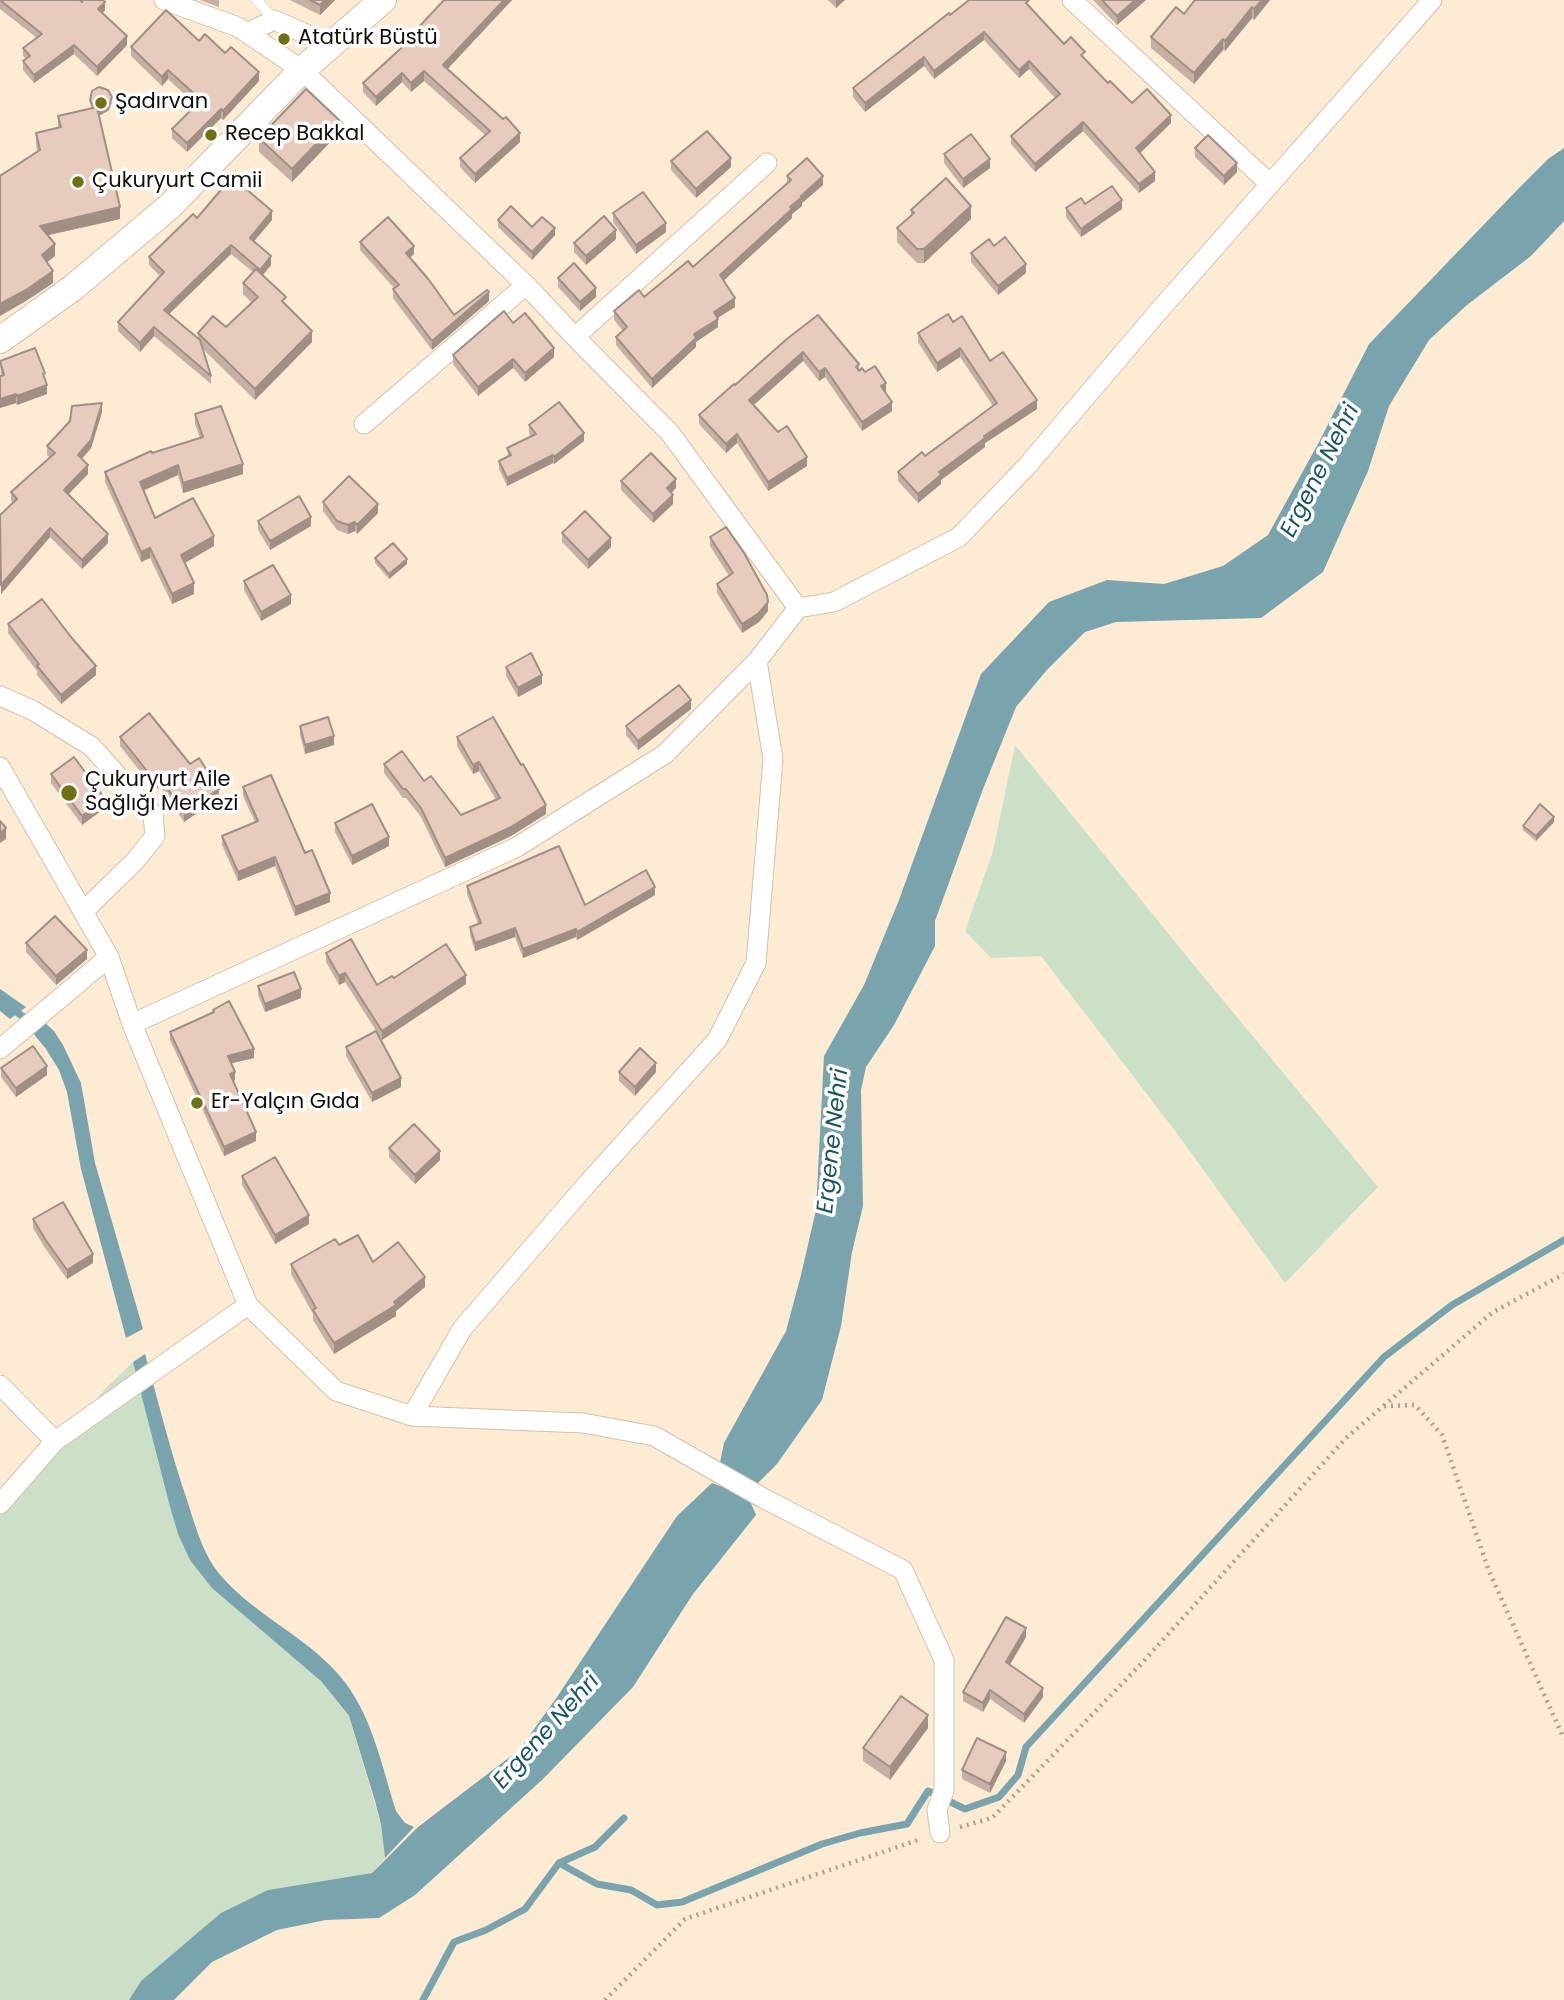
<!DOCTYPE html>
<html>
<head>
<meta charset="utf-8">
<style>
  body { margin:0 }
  canvas { display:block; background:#fdebd3 }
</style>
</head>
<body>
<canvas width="1564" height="2000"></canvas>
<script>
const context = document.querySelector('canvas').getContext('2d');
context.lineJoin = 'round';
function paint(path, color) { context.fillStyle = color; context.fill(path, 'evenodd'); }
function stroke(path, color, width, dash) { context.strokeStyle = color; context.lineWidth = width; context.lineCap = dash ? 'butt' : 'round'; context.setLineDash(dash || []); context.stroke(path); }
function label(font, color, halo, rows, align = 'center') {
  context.font = font + ' Poppins,sans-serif'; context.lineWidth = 7; context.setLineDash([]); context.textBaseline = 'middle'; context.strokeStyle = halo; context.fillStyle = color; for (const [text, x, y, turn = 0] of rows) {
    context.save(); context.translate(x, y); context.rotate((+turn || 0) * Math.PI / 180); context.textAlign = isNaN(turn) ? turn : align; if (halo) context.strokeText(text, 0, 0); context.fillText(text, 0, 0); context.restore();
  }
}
paint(new Path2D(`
  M1015 745 1202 975 1378 1187 1285 1283 1176 1132 1041 956 991 958 965 931 993 851Z
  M133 1362 178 1534 321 1681 349 1717 381 1824 385 1858 372 1873 268 1890 141 1981 129 2000H0V1509L108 1386Z`), '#cbe0c7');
paint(new Path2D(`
  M1564 148V221L1531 256 1467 305 1429 340 1389 406 1368 471 1323 572 1261 618 1116 622 1085 632 1046 671 1016 707 983 789 935 921V946L894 1025 866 1067 861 1090 863 1206 852 1252 841 1326 822 1400 777 1464 756 1485 719 1467 724 1443 786 1331 801 1275 816 1210 824 1056 864 985 899 900 981 674 1049 602 1107 580 1164 584 1223 566 1268 535 1319 442 1369 344 1520 187 1548 159Z
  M0 989 26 1007 10 1019 0 1011Z
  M44 1022 54 1031 63 1045 81 1083 95 1163 143 1329 126 1338 81 1169 67 1092 59 1070 46 1049 32 1032Z
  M145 1354C159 1404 171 1454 188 1503 195 1525 201 1547 214 1567 247 1612 303 1633 339 1675 372 1713 381 1764 396 1811L405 1823 414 1827 385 1858 381 1824 375 1801 349 1716 321 1681 212 1588 190 1560 178 1534 169 1503 133 1362Z
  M712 1483 748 1496 756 1515 693 1594 633 1687 542 1780 415 1895 379 1918 326 1920 277 1930 212 1962 174 2000H129L141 1981 221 1913 268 1890 372 1873 418 1827 519 1750 557 1697 677 1516Z`), '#7aa4ad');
stroke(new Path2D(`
  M0 1001 31 1022
  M559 1863 597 1884 631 1890 657 1905 682 1902 822 1844 860 1833 907 1824 928 1791 965 1809 999 1797 1018 1775 1026 1747 1384 1357 1452 1305 1564 1240
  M423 2000 454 1942 486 1930 525 1909 559 1863 595 1847 624 1818`), '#7aa4ad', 7);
const service = new Path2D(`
  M257 0 274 20`);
const minor = new Path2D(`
  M164 0 238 27 302 70 526 285 575 337 670 433 798 608
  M1072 0 1270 184
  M247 33 274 20 331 45
  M575 337 767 163
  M364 424 526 285
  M0 696 32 710 91 746 153 815 155 836 136 860 83 912
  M0 767 109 957 132 1024 248 1305 336 1391 412 1416 583 1423 654 1436 763 1498 903 1570 944 1660V1790L937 1810 940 1833
  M132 1024 517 847 665 754 757 661 798 608 834 602 959 537 1027 466 1157 313 1432 0
  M0 1049 109 957
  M0 1385 55 1441
  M412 1416 462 1329 587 1184 717 1040 756 963 773 759 757 661
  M0 1504 55 1441 248 1305`);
const secondary = new Path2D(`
  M0 340 74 287 170 206 302 70 383 0`);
stroke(service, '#d2c1aa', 11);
stroke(minor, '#d2c1aa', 21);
stroke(secondary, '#d2c1aa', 28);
stroke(new Path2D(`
  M1384 1406 1415 1405 1442 1435 1489 1571 1564 1739
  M960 1827 992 1818 1141 1664 1346 1438 1493 1312 1564 1274
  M605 2000 685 1919 921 1839`), '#ad9f8d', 4.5, [2, 5]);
stroke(service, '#fff', 10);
stroke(minor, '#fff', 19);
stroke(secondary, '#fff', 26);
paint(new Path2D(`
  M0 0 82 2 105 10 102 13 127 45 97 76 74 54 34 83 23 70V61L26 59 23 56V48L37 38 0 9Z
  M200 0H219V7Z
  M290 0H335L320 15Z
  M512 0 447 69 520 142 475 183 460 167V158L485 135 424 81 411 92 402 82 376 106 363 92V83L417 34V29Z
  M828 0H845L836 8Z
  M1093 0H1146L1117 25Z
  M1195 0H1270L1254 20 1252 18 1225 51 1223 50 1194 84 1151 48V37L1184 14Z
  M1029 6 1064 44 1085 59 1108 83 1132 103 1171 123 1140 153 1155 181 1139 193 1083 131 1035 172 1011 144V136L1055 98 1029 69 1019 78 984 40 934 79 924 66 865 112 853 97V88L950 15Z
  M199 41 225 53 259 81 223 120 221 118 187 152 172 138V129L196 105 168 79 162 86 131 56V47Z
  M90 100 112 102 109 110 99 116 120 219 48 235 55 256 47 262 53 283 26 301 37 152 36 144V133L58 128V116L92 108 90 104Z
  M339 133 292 182 259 152V138Z
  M1195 148 1237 172 1224 185 1195 157Z
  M944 154 990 168 963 188 944 163Z
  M671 161 731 167 696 198 671 170Z
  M787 176 823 185 802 203V206L792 214V218L724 280 735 307 718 318V327L696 342V347L652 388 616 345V337L623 331 614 320V311L644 297 693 267 787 184Z
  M1085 204 1122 209 1081 237 1066 217V208Z
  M911 210 971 219 924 263H917L897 242V228L911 216Z
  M613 213 666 232 636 254 613 222Z
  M197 218 272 220 254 241 271 265 263 275 286 305 312 342 255 400 202 348 211 376V384L154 336 140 352 118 331V322L160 276 149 265V257ZM231 254 253 272 243 283V294L252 303 226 327 198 333V339L169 314Z
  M498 220 532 227 555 235 532 260 498 227Z
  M616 239 586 265 574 252V243Z
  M360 242 414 254 410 258 454 315 489 301 432 350 393 298V289L394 288 360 250Z
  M994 246 1026 273 998 295 971 262V253Z
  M558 278 596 297 580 311 558 287Z
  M953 322 1037 409 985 443V447L941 480V484L918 503 898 481V472L925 456 993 406 960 357 937 372 918 342V333Z
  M513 323 554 357 525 382 513 368 478 396 453 364V355Z
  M788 338 859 364V371L865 372 886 392 892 411 862 431 825 377 819 381 803 361 754 405 807 466 768 491 737 443 726 453 699 424V415L735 385Z
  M0 361 45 380 47 394 17 405 16 403 0 408V376H1Z
  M102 412 91 448 82 459 88 474 68 494 108 543 82 569 50 537 1 594 0 515 13 503 11 500V492L50 458 47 455V446Z
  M195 414 243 474 183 493 178 475 144 490 155 518 214 546 185 563 194 594 172 604 150 558 141 562 105 482V472L152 453 200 438 195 424Z
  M529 425 584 441 554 464 553 463 507 486 499 469V461L508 457 507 448 531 436 529 433Z
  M621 481 676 488 672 493 673 504 653 523 621 490Z
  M323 502 378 513 357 534 355 531 348 534 337 530 323 511Z
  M258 521 311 526 270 550 258 530Z
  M562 533 611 547 588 569 562 542Z
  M710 537 768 611 759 622 742 633 717 593V584L729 576 710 546Z
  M375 558 407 564 389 579 375 563Z
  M244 581 291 604 261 621 244 590Z
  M8 624 96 675 61 704 37 675V671L8 633Z
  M506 667 542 684 518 697 506 676Z
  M691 709 638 750 626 735V726Z
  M300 726 334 745 305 754 300 735Z
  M120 737 190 764 219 798 184 822 160 786 155 790 120 746Z
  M457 737 546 814 511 836 445 867 421 817 406 798H403L384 773V764L424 781 461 815 496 800 479 771 473 774 457 746Z
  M51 774 105 808 82 825 51 783Z
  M243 787 305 853 330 902 295 916 275 866 238 881 222 845V836L255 822 243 796Z
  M1554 822 1536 841 1523 830V826Z
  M335 823 389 846 352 865 335 832Z
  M467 886 585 905 655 895 577 940 576 937 523 958 515 937 475 951 470 935V927L478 924 467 894Z
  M26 943 87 959 56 985 26 952Z
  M326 953 377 985 394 978 466 984 382 1040 345 982 339 985 326 962Z
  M258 986 301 998 265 1012 258 995Z
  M213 1010 254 1058 232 1063 235 1080 233 1081 256 1141 224 1156 170 1040V1032L213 1013Z
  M346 1047 401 1087 372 1102 346 1056Z
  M1 1068 47 1075 16 1097 1 1077Z
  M619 1072H656L635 1096 619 1081Z
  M389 1148 440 1160 415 1184 389 1157Z
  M242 1176 309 1224 275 1244 242 1185Z
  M33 1219 93 1263 67 1279 45 1248 33 1228Z
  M339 1245 425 1287 396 1311V1316L334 1354 313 1320V1314L291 1274V1264Z
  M1026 1637 1010 1665 1043 1697 1024 1723 990 1699 983 1712 963 1701V1692Z
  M928 1728 890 1780 863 1761V1748Z
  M1006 1761 990 1793 962 1779V1770Z`), '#c7afa3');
paint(new Path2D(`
  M325 0H335L320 15V5Z
  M504 0H512L443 74V65Z
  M836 0H845L836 8Z
  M1135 0H1146L1117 25V16Z
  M1262 0H1270L1254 20V9Z
  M105 2V10L98 18V9Z
  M1252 7V18L1225 51V41Z
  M984 32V40L934 79V71Z
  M127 36V45L97 76V67Z
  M1223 39V50L1194 84V73Z
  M74 45V54L34 83V75Z
  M924 57V66L865 112V103Z
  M1029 61V69L1019 78V70Z
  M168 70V79L162 86V77Z
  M424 71V81L411 92V83Z
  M259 72V81L223 120V111Z
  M402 73V82L376 106V97Z
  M112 97 109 110 97 117V112Z
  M221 109V118L187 152V143Z
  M1171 115V123L1136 157V148Z
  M339 120V133L292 182V169Z
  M1083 122V131L1035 172V164Z
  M520 133V142L475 183V174Z
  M731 158V167L696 198V189Z
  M990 159V168L963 188V179Z
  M1237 163V172L1224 185V176Z
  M1155 172V181L1139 193V184Z
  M823 176V185L802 203V206L792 214V218L720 284V275L790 207 801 196Z
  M1122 200V209L1081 237V229Z
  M971 206V219L924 263V249Z
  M120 207V219L40 237V226Z
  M272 211V220L250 246V238Z
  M666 223V232L636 254V245Z
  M555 228V235L532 260V252Z
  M616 230V239L586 265V256Z
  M55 244V256L42 266V255Z
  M231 245V254L164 319V310Z
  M414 246V254L406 261V253Z
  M271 256V265L260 278V270Z
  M1026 264V273L998 295V286Z
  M53 271V283L26 301 0 316V304Z
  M596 288V297L580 311V302Z
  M489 292V301L432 350V341Z
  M735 298V307L714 320V312Z
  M718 319V327L696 342V347L652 388V379L694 334Z
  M154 327V336L140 352V343Z
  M312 331V342L255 400V389Z
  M554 348V357L525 382V373Z
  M960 348V357L937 372V363Z
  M803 352V361L749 409V400Z
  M513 359V368L478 396V387Z
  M825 368V377L819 381V372Z
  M886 383V392L881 395V386Z
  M47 385V394L17 405V396Z
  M16 394V403L0 408V399Z
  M1037 400V409L985 443V447L941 480V484L918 503V494L939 472 984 436Z
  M892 402V411L862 431V422Z
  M102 403V412L91 448 78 463V455Z
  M584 433V441L554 464V457Z
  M737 434V443L726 453V444Z
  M553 455V463L507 486V478Z
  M807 457V466L768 491V482Z
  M243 464V474L183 493V483Z
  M88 465V474L64 499V490Z
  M178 465V475L140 492V482Z
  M676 479V488L667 497V488Z
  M673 495V504L653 523V514Z
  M378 504V513L357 534V525Z
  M311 517V526L270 550V541Z
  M355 522V531L348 534V525Z
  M50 528V537L1 594V585Z
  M108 534V543L82 569V560Z
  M214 536V546L181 565V555Z
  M611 538V547L588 569V560Z
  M150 548V558L141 562V552Z
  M407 559V564L389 579V574Z
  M194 583V594L172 604V594Z
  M291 595V604L261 621V612Z
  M768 602V611L759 622 742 633V624Z
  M96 666V675L61 704V695Z
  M542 675V684L518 697V688Z
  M691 700V709L638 750V741Z
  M334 736V745L305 754V745Z
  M479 762V771L473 774V765Z
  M160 777V786L155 790V781Z
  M219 789V798L184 822V813Z
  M105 799V808L82 825V816Z
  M546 805V814L511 836 445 867V858Z
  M1554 817V822L1536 841V836Z
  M6 828V839L0 843V833Z
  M389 837V846L352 865V856Z
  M275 857V866L238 881V872Z
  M655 887V895L577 940V932Z
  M330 893V902L295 916V907Z
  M515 928V937L475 951V943Z
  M576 929V937L523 958V949Z
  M87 950V959L56 985V976Z
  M345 973V982L339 985V976Z
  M466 975V984L382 1040V1031Z
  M301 989V998L265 1012V1004Z
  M254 1049V1058L228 1064V1056Z
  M656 1063V1072L635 1096V1087Z
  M47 1066V1075L16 1097V1088Z
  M235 1072V1080L230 1083V1074Z
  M401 1078V1087L372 1102V1093Z
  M256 1132V1141L224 1156V1147Z
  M440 1151V1160L415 1184V1175Z
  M309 1215V1224L275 1244V1235Z
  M93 1254V1263L67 1279V1270Z
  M425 1277V1287L396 1311V1316L334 1354V1343L394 1302Z
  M1026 1628V1637L1006 1671V1662Z
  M1043 1688V1697L1024 1723V1714Z
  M990 1690V1699L983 1712V1703Z
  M928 1715V1728L890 1780V1767Z
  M1006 1752V1761L990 1793V1784Z`), '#a28f84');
const building = new Path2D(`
  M0 0H80L82 2 83 0H103L105 2 98 9 127 36 97 67 74 45 34 75 23 61 30 56 23 48 42 34Z
  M310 0H325L320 5Z
  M444 0H504L443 65 503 119 506 117 520 133 475 174 460 158 490 131 424 71 411 83 402 73 376 97 363 83 420 31 417 29Z
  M969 0H1029L1026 3 1064 44 1071 37 1085 52 1081 55 1108 83 1110 81 1132 103 1147 89 1171 115 1136 148 1155 172 1139 184 1083 122 1035 164 1011 136 1060 94 1029 61 1019 70 984 32 934 71 924 57 865 103 853 88 949 13 950 15Z
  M1102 0H1135L1117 16Z
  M1195 0H1262L1254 9 1252 7 1225 41 1223 39 1194 73 1151 37 1176 7 1184 14Z
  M166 10 199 41 205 34 225 53 231 47 259 72 223 111 221 109 187 143 172 129 201 100 168 70 162 77 131 47Z
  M99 87 108 90 112 97 109 105 98 112 97 107 94 108 90 100 92 91Z
  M306 89 339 120 292 169 259 138Z
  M97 107 120 207 40 226 55 244 42 255 53 271 26 290 0 304V176L40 150 36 133 61 127 58 116Z
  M707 131 731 158 696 189 671 161Z
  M971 134 990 159 963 179 944 154Z
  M1208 135 1237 163 1224 176 1195 148Z
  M807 158 823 176 801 196 802 197 790 207 792 209 720 275 735 298 714 312 718 319 694 334 696 338 652 379 616 337 627 327 614 311 639 290 644 297 688 261 693 267 791 180 787 176Z
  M232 177 272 211 250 238 271 256 260 270 231 245 164 310 200 340 211 376 154 327 140 343 118 322 164 272 149 257 193 214 197 218Z
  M946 178 971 206 924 249H917L897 228 914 213 911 210Z
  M1112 186 1122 200 1081 229 1066 208 1081 198 1085 204Z
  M643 192 666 223 636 245 613 213Z
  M511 206 532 227 542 217 555 228 532 252 498 220Z
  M604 216 616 230 586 256 574 243Z
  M388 217 414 246 406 253 429 280 454 315 487 290 489 292 432 341 393 289 399 285 360 242Z
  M1005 237 1026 264 998 286 971 253 989 239 994 246Z
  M574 263 596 288 580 302 558 278Z
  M256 269 286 297 282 301 312 331 255 389 198 333 213 316 226 327 258 297 243 283Z
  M504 311 513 323 525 313 554 348 525 373 513 359 478 387 453 355Z
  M948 314 953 322 962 316 990 361 1003 352 1037 400 984 436 985 438 939 472 941 475 918 494 898 472 922 452 925 456 997 403 960 348 937 363 918 333Z
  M818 315 859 364 856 367 859 371 862 368 865 372 875 366 886 383 881 386 892 402 862 422 825 368 819 372 803 352 749 400 778 432 787 426 807 457 768 482 737 434 726 444 699 415 734 384 735 385 788 338Z
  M35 348 45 373 43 374 47 385 17 396 16 394 0 399V376L4 375 0 361Z
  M559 402 584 433 554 457 553 455 507 478 499 461 511 455 507 448 536 434 529 425Z
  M102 403 91 440 78 455 88 465 64 490 108 534 82 560 50 528 1 585 0 515 17 499 11 492 55 453 47 446 70 421 72 406Z
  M221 406 243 464 183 483 178 465 140 482 155 518 193 498 214 536 181 555 194 583 172 594 150 548 141 552 105 472 151 451 152 453 203 437 195 414Z
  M651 453 676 479 667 488 673 495 653 514 621 481Z
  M349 476 378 504 357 525 355 522 348 525 337 521 323 502Z
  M299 496 311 517 270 541 258 521Z
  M585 511 611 538 588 560 562 533Z
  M726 527 744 553 767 595 768 602 759 613 742 624 717 584 733 573 710 537Z
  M393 543 407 559 389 574 375 558Z
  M273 565 291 595 261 612 244 581Z
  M42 599 71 637 96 666 61 695 37 666 39 664 8 624Z
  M531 653 542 675 518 688 506 667Z
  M679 685 691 700 638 741 626 726Z
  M149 713 190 764 199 758 219 789 184 813 160 777 155 781 120 737Z
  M328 717 334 736 305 745 300 726Z
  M493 717 521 765 523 764 546 805 511 827 445 858 421 808 406 789H403L384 764 402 751 424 781 431 776 461 815 500 798 479 762 473 765 457 737Z
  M74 757 105 799 82 816 51 774Z
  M271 775 305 853 312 850 330 893 295 907 275 857 238 872 222 836 258 821 243 787Z
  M372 804 389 837 352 856 335 823Z
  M1540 804 1554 817 1536 836 1523 826Z
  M0 821 6 828 0 833Z
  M559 846 585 905 646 870 655 887 577 932 576 929 523 949 515 928 475 943 470 927 481 923 467 886Z
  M55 916 87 950 56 976 26 943Z
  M351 939 377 985 392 976 394 978 446 944 466 975 382 1031 345 973 339 976 326 953Z
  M294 972 301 989 265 1004 258 986Z
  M229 1001 254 1049 228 1056 235 1072 230 1074 256 1132 224 1147 170 1032 214 1012 213 1010Z
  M376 1031 401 1078 372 1093 346 1047Z
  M33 1046 47 1066 16 1088 1 1068Z
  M640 1048 656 1063 635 1087 619 1072Z
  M414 1124 440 1151 415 1175 389 1148Z
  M275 1157 309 1215 275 1235 242 1176Z
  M63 1202 93 1254 67 1270 45 1239 33 1219Z
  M358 1235 373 1262 398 1242 425 1277 394 1302 396 1305 334 1343 313 1310 316 1308 291 1264 335 1239 339 1245Z
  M1006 1617 1026 1628 1006 1662 1043 1688 1024 1714 990 1690 983 1703 963 1692Z
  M901 1696 928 1715 890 1767 863 1748Z
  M977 1738 1006 1752 990 1784 962 1770Z`);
paint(building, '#e7ccbd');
stroke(building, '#a28f84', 2);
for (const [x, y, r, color] of [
  [284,39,7,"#707115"],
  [101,103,7,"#707115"],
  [211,135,7,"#707115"],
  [78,182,7,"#707115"],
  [69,793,9,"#707115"],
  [197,1103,7,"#707115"]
]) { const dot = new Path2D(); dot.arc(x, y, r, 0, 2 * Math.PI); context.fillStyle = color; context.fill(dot); stroke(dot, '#fff', 2.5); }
label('21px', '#130d06', '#fff', [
  ["Atatürk Büstü",298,39],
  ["Şadırvan",115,103],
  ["Recep Bakkal",225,135],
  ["Çukuryurt Camii",92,182],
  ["Çukuryurt Aile",85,781],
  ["Sağlığı Merkezi",85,805],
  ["Er-Yalçın Gıda",211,1103]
], 'left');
label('italic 23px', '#1a5560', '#fff', [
  ["Ergene Nehri",1321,471,-63],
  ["Ergene Nehri",834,1141,-84],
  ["Ergene Nehri",547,1732,-48]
]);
</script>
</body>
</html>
